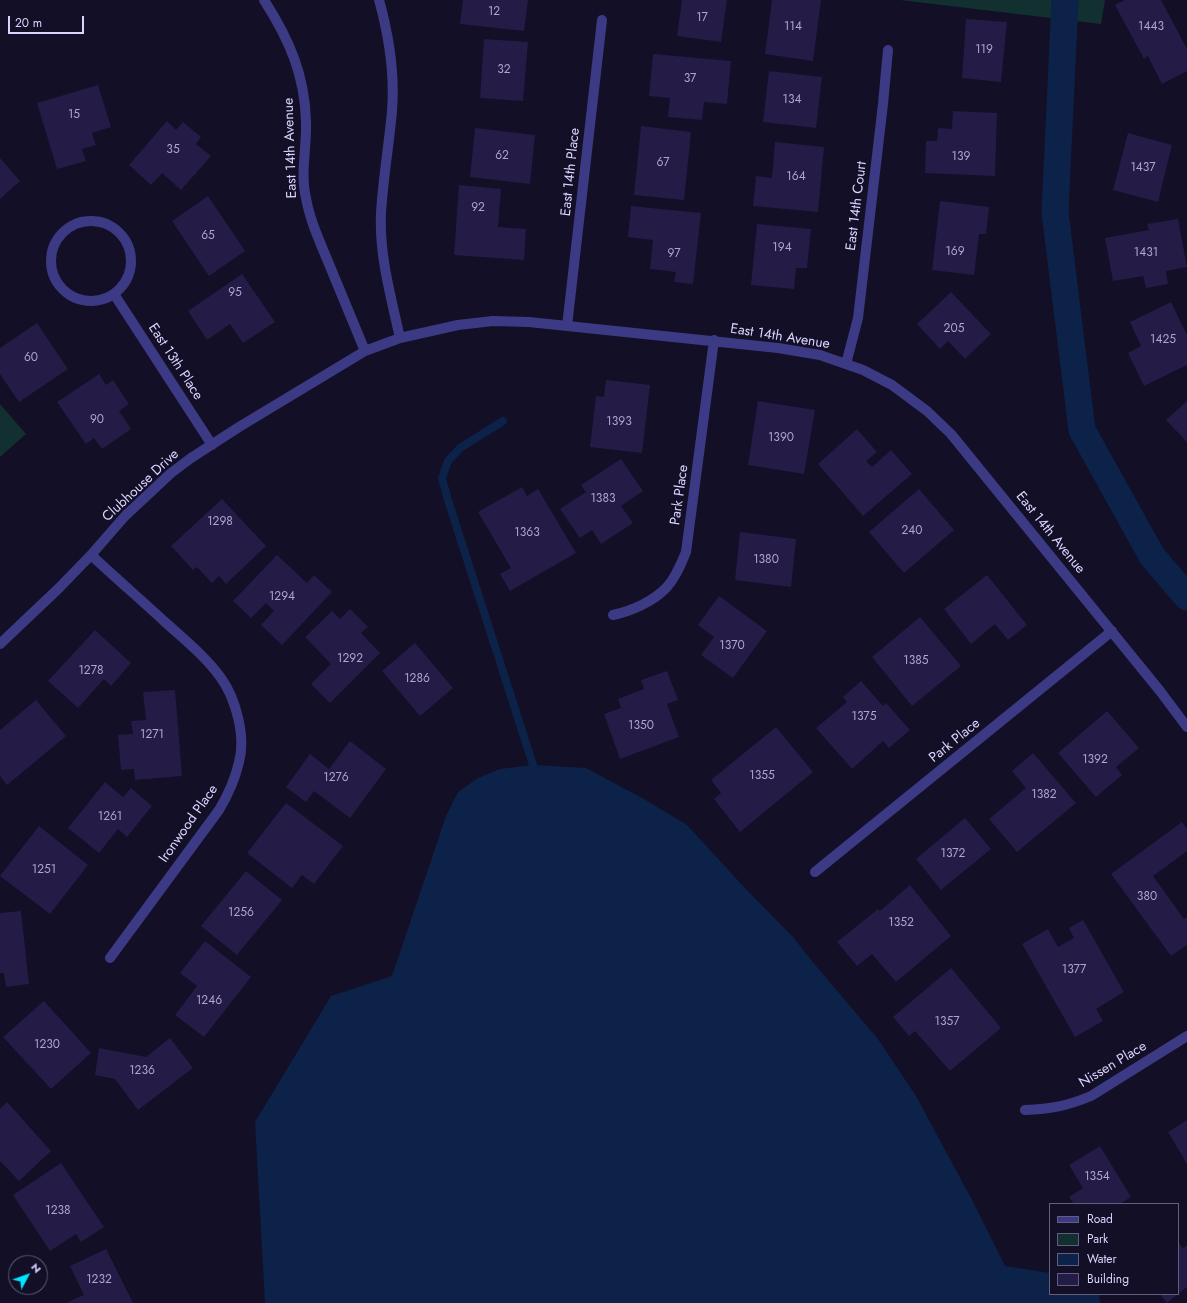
<!DOCTYPE html>
<html>
<head>
<meta charset="utf-8">
<style>
  body { margin:0 }
  #map { position:relative; width:1187px; height:1303px; overflow:hidden; background:#130f26; font-family:Jost,sans-serif }
  canvas { display:block }
  .legend { position:absolute; left:1049px; top:1203px; width:130px; height:92px; box-sizing:border-box; background:#130f26; border:1px solid #625e7d; margin:0; padding:5px 7px; list-style:none; font-size:12px; color:#d9d4ff }
  .legend li { display:flex; align-items:center; gap:8px; height:20px }
  .legend b { width:20px; border:1px solid #625e7d }
  .north { position:absolute; left:8px; top:1255px; width:40px; height:40px; box-sizing:border-box; background:#130f26; border:1px solid #625e7d; border-radius:50%; rotate:49deg; font-size:11px; font-weight:700; line-height:16px; text-align:center; color:#d9d4ff }
  .north::after { content:''; display:block; margin:auto; width:14px; height:18px; background:#00e5ff; clip-path:polygon(50% 0,100% 100%,50% 72%,0 100%) }
  .scale { position:absolute; left:8px; top:16px; width:76px; height:18px; box-sizing:border-box; border:2px solid #d9d4ff; border-top:0; padding-left:5px; font-size:12px; line-height:14px; white-space:nowrap; color:#d9d4ff; -webkit-text-stroke:3px #130f26; paint-order:stroke }
</style>
</head>
<body>
<div id="map">
<canvas width="1187" height="1303"></canvas>
<ul class="legend">
<li><b style="height:5px;background:#3d3a85"></b>Road</li>
<li><b style="height:11px;background:#12302f"></b>Park</li>
<li><b style="height:11px;background:#0c2248"></b>Water</li>
<li><b style="height:11px;background:#241b47"></b>Building</li>
</ul>
<div class="north">N</div>
<div class="scale">20 m</div>
</div>
<script>
const context = document.querySelector('canvas').getContext('2d');
context.lineJoin = 'round';
function paint(path, color) { context.fillStyle = color; context.fill(path, 'evenodd'); }
function stroke(path, color, width, dash) { context.strokeStyle = color; context.lineWidth = width; context.lineCap = dash ? 'butt' : 'round'; context.setLineDash(dash || []); context.stroke(path); }
function label(font, color, halo, rows, align = 'center') {
  context.font = font + ' Jost,sans-serif'; context.lineWidth = 4; context.setLineDash([]); context.textBaseline = 'middle'; context.strokeStyle = halo; context.fillStyle = color; for (const [text, x, y, turn = 0] of rows) {
    context.save(); context.translate(x, y); context.rotate((+turn || 0) * Math.PI / 180); context.textAlign = isNaN(turn) ? turn : align; if (halo) context.strokeText(text, 0, 0); context.fillText(text, 0, 0); context.restore();
  }
}
paint(new Path2D(`
  M900 0H1105L1101 24Z
  M0 404 26 434 0 457Z`), '#12302f');
paint(new Path2D(`
  M533 765 586 768 644 799 687 825 744 887 793 937 811 960 878 1039 916 1096 971 1198 1005 1266 1050 1273V1294H1099L1100 1303H265L255 1122 331 996 392 976 446 816 458 792 478 778 500 769Z`), '#0c2248');
stroke(new Path2D(`
  M503 421 460 448 448 461 442 478 448 500 533 765`), '#0c2248', 8);
stroke(new Path2D(`
  M1065 0 1055 212 1082 430 1152 556 1187 597`), '#0c2248', 27);
paint(new Path2D(`
  M463 0H528L524 31 460 24Z
  M682 0H727L721 42 677 36Z
  M772 0H821L813 61 765 54Z
  M1125 0H1161L1187 49V71L1162 84 1148 56 1144 59 1115 5Z
  M966 19 1007 22 1001 82 962 78Z
  M484 39 528 42 523 101 480 98Z
  M653 54 731 61 727 104 704 102 702 120 668 117 670 98 649 96Z
  M769 71 822 77 816 128 763 122Z
  M98 85 111 127 92 133 96 145 82 149 86 161 57 169 37 103Z
  M953 111 997 113 995 176 925 173 926 141H937L938 128 952 129Z
  M167 121 176 130 183 122 201 137 196 144 211 156 181 190 162 173 151 185 129 165Z
  M641 126 691 132 684 200 634 195Z
  M475 128 535 135 530 184 470 177Z
  M1128 133 1172 145 1158 202 1113 190Z
  M775 142 824 147 818 212 753 206 756 176 772 178Z
  M0 158 20 181 0 199Z
  M459 185 501 189 498 227 526 229 524 260 454 255Z
  M208 196 245 251 209 276 172 221Z
  M940 201 989 207 986 234H979L974 275 932 270Z
  M631 206 701 213 693 284 674 282 676 272 650 269 653 240 628 237Z
  M1178 219 1187 267 1166 271 1168 284 1146 288 1143 276 1113 281 1105 238 1149 230 1147 224Z
  M757 224 811 229 807 268H796L794 289 751 285Z
  M242 274 275 322 243 343 230 324 207 340 188 311Z
  M951 292 991 334 965 359 948 341 940 349 917 324Z
  M1171 302 1187 335V365L1144 386 1128 353 1141 346 1130 322Z
  M37 323 68 369 19 402 0 374V348Z
  M99 374 106 385 113 380 129 404 119 411 131 429 102 449 94 438 86 444 57 402Z
  M606 380 650 385 642 453 590 447 596 396 604 397Z
  M758 401 815 410 804 474 748 465Z
  M1187 401V442L1166 420Z
  M857 429 877 452 866 461 872 467 891 450 912 474 863 516 818 464Z
  M621 459 643 491 621 506 633 523 601 544 592 530 580 538 560 509 586 492 581 485Z
  M522 487 527 496 538 489 576 553 510 591 500 574 511 568 478 512Z
  M919 489 954 530 904 573 869 532Z
  M222 499 266 546 226 584 219 576 212 583 197 567 193 570 171 546Z
  M740 532 796 539 791 587 735 580Z
  M277 555 307 583 314 575 332 592 282 645 261 625 274 611 266 603 251 618 233 601Z
  M987 575 1027 625 1008 640 995 624 971 644 944 609Z
  M719 596 767 631 733 678 701 655 714 637 698 625Z
  M350 609 368 627 361 633 380 653 330 703 311 684 331 664 305 637 332 611 340 619Z
  M920 617 961 666 912 706 872 657Z
  M95 630 131 663 111 686 104 679 78 708 48 681Z
  M415 643 453 688 420 716 382 671Z
  M667 671 678 700 667 704 679 737 620 759 604 714 621 708 618 699 644 689 641 680Z
  M861 681 883 706 886 703 910 730 889 748 883 741 852 769 816 728 847 702 843 697Z
  M175 690 182 776 135 780 134 769 121 770 118 735 133 734 131 721 146 720 143 692Z
  M36 700 66 736 7 785 0 776V730Z
  M1107 711 1139 748 1116 767 1122 775 1096 797 1058 753Z
  M776 727 813 772 740 832 714 799 721 793 711 780Z
  M350 741 386 769 350 818 314 791 306 802 286 787 310 754 329 769Z
  M1033 753 1076 803 1017 852 989 819 1026 788 1012 771Z
  M105 782 123 797 131 788 152 806 127 837 118 829 99 853 68 828Z
  M286 803 343 846 314 884 302 875 292 888 247 853Z
  M965 818 991 849 941 890 916 859Z
  M1182 822 1187 829V851L1153 876 1184 919 1187 917V945L1171 956 1111 874Z
  M39 826 88 865 50 914 0 876Z
  M246 871 282 900 237 955 201 926Z
  M910 885 951 936 896 982 872 954 857 966 837 942 878 909 880 911Z
  M21 911 29 984 6 987 4 973H0V913Z
  M1083 920 1124 992 1096 1009 1103 1021 1075 1037 1022 944 1048 929 1058 947 1074 938 1069 928Z
  M205 941 251 977 204 1037 175 1015 197 986 180 973Z
  M951 968 1001 1028 950 1071 915 1031 909 1036 893 1017Z
  M44 1001 91 1053 51 1089 3 1037Z
  M170 1038 193 1068 138 1110 115 1079 95 1075 99 1048 146 1057Z
  M7 1102 51 1151 19 1181 0 1161V1109Z
  M1187 1120V1164L1168 1132Z
  M1100 1146 1131 1197 1120 1204H1074L1069 1197 1083 1188 1069 1165Z
  M61 1163 104 1227 81 1242 76 1234 50 1251 13 1195Z
  M1178 1242 1183 1248 1187 1245V1287L1167 1303 1160 1294H1178Z
  M106 1249 133 1303H68V1302L84 1295 70 1266Z`), '#241b47');
stroke(new Path2D(`
  M264 0C289 39 305 75 306 122 307 147 300 173 306 198 310 221 320 242 329 264 341 293 353 322 365 351
  M379 0C389 36 395 73 392 111 389 145 383 179 381 213 379 255 391 297 400 338
  M51 261a40 40 0 1 1 80 0a40 40 0 1 1-80 0Z
  M114 294 212 445
  M567 326 602 20
  M846 364 858 318 883 104 888 50
  M91 555C116 578 141 600 165 622 185 640 206 657 221 678 236 699 246 737 239 762 235 780 228 795 219 810L110 958
  M613 615C632 611 654 601 667 587 676 577 681 564 686 552L714 340
  M0 644 59 588 91 555 125 516 171 473 191 458 239 427 365 351 400 338 458 325 493 321 529 322 778 348 820 355 863 370 892 385 927 411 951 434 1160 691 1187 727
  M815 872 1112 631
  M1025 1110C1051 1109 1067 1106 1091 1096L1187 1036`), '#3d3a85', 10);
label('12px', '#aca6d1', null, [
  ["12",494,12],
  ["17",702,18],
  ["114",793,27],
  ["1443",1151,27],
  ["119",984,50],
  ["32",504,70],
  ["37",690,79],
  ["134",792,100],
  ["15",74,115],
  ["35",173,150],
  ["62",502,156],
  ["139",961,157],
  ["67",663,163],
  ["1437",1143,168],
  ["164",796,177],
  ["92",478,208],
  ["65",208,236],
  ["194",782,248],
  ["169",955,252],
  ["1431",1146,253],
  ["97",674,254],
  ["95",235,293],
  ["205",954,329],
  ["1425",1163,340],
  ["60",31,358],
  ["90",97,420],
  ["1393",619,422],
  ["1390",781,438],
  ["1383",603,499],
  ["1298",220,522],
  ["240",912,531],
  ["1363",527,533],
  ["1380",766,560],
  ["1294",282,597],
  ["1370",732,646],
  ["1292",350,659],
  ["1385",916,661],
  ["1278",91,671],
  ["1286",417,679],
  ["1375",864,717],
  ["1350",641,726],
  ["1271",152,735],
  ["1392",1095,760],
  ["1355",762,776],
  ["1276",336,778],
  ["1382",1044,795],
  ["1261",110,817],
  ["1372",953,854],
  ["1251",44,870],
  ["380",1147,897],
  ["1256",241,913],
  ["1352",901,923],
  ["1377",1074,970],
  ["1246",209,1001],
  ["1357",947,1022],
  ["1230",47,1045],
  ["1236",142,1071],
  ["1354",1097,1177],
  ["1238",58,1211],
  ["1232",99,1280]
]);
label('14px', '#d9d4ff', '#130f26', [
  ["East 14th Avenue",291,148,-92],
  ["East 14th Place",571,172,-84],
  ["East 14th Court",857,206,-83],
  ["East 14th Avenue",780,337,9],
  ["East 13th Place",175,362,57],
  ["Clubhouse Drive",141,486,-43],
  ["Park Place",680,495,-82],
  ["East 14th Avenue",1050,533,51],
  ["Park Place",955,741,-39],
  ["Ironwood Place",189,824,-55],
  ["Nissen Place",1113,1065,-31]
]);
</script>
</body>
</html>
